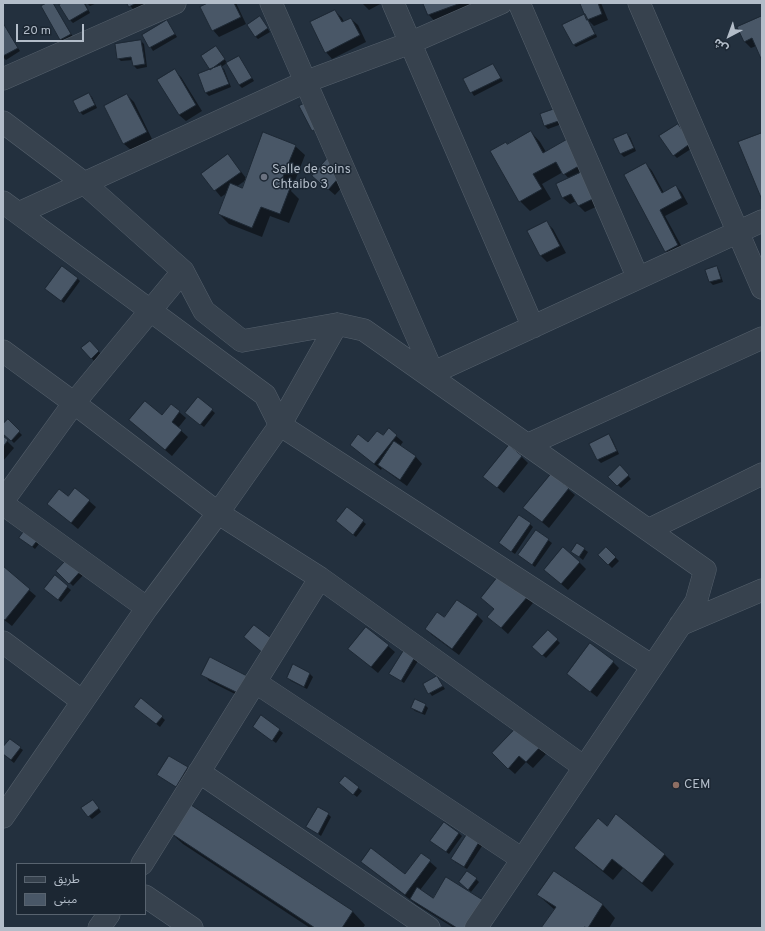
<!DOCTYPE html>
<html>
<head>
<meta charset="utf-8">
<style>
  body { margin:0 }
  #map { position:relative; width:765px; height:931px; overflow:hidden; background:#23303e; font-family:Overpass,"Noto Sans Arabic",sans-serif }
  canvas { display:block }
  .frame { position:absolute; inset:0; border:4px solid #b3bdc9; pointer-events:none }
  .legend { position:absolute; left:16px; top:863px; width:130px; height:52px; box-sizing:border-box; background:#1c2733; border:1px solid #58636f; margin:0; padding:5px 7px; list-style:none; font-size:12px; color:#b3bdc9 }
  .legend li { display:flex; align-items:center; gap:8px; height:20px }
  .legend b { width:20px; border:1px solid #58636f }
  .north { position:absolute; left:709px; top:16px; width:40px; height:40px; -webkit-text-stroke:3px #1c2733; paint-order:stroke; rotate:221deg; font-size:11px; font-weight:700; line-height:16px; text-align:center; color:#b3bdc9 }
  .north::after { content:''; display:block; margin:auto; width:14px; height:18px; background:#b3bdc9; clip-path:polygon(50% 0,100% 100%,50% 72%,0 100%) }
  .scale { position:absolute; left:16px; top:24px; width:68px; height:18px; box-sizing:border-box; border:2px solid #b3bdc9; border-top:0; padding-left:5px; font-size:12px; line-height:14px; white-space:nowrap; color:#b3bdc9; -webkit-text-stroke:3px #1c2733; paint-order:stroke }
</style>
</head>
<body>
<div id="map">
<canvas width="765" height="931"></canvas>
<div class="frame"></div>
<ul class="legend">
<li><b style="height:5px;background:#37424e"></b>طريق</li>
<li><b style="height:11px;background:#495767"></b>مبنى</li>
</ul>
<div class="north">ش</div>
<div class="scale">20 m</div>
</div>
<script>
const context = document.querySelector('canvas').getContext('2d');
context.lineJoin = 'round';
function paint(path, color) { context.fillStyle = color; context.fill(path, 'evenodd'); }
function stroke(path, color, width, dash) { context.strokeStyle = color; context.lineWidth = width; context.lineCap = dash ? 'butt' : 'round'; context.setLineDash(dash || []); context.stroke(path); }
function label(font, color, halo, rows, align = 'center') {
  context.font = font + ' Overpass,sans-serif'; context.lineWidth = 3; context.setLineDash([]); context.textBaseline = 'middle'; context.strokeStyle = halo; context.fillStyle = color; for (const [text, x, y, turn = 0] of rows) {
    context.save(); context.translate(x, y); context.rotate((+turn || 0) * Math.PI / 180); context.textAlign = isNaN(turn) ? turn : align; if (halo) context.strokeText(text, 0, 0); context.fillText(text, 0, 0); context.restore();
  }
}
paint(new Path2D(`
  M49 3H53L54 5 73 37 63 43 60 40Z
  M64 3H85L90 13 73 23 70 20Z
  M87 3H97L90 6Z
  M128 3H148L144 4 146 7 136 13Z
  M210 3H236L246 24 219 37 213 30Z
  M362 3H382L369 10Z
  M424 3H472L475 11 438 25 429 15Z
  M581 3H601L608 20 594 26 589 21 595 33 573 43 587 18Z
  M335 11 342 18 344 22 351 19 358 25 366 42 332 59 326 52Z
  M260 17 270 32 258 39 255 36Z
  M762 17V59L756 46 751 48 744 41Z
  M167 21 177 37 153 51 143 35Z
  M3 25 20 51 6 60 3 57Z
  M596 34 597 37 576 47 574 45Z
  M141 41 144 44 147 67 137 69 134 66 133 60 121 61 118 58Z
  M219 50 227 63 221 67 224 69 231 87 209 96 206 93 199 75 211 70Z
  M239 57 254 81 242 88 239 85Z
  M493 65 503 81 474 96 464 80Z
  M174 70 181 77 202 111 186 121 179 115Z
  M89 94 92 97 97 108 83 115 80 112Z
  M127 95 134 102 152 139 131 150 124 144 105 106Z
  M541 115 570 121 548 129 545 126Z
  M677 125 694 147 677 158 674 155Z
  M531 132 540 142 546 152 586 145 606 202 585 212 579 206 576 201 570 204 563 198 557 185 569 179 563 172 542 184 551 199 530 211 520 201 508 145Z
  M627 134 630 137 636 151 624 157 621 154Z
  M295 146 305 155 291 191 299 199 289 223 270 216 262 237 229 224 219 214 227 193 221 197 202 174 228 155 246 178ZM246 180 242 189 236 187Z
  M646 164 652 171 664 193 676 186 682 193 688 204 665 216 684 251 672 258 665 251Z
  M354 174 335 195 320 182Z
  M546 222 553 229 566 253 547 262 541 256 528 232Z
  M716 267 719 270 723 282 713 285 710 282Z
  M77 278 80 281 64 303 49 292Z
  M90 342 101 354 94 361 83 348Z
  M198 399 215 413 204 427 190 416Z
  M171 405 186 418 178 428 188 437 172 456 137 426 162 417Z
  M8 421 22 435 14 443 5 434 3 436V426Z
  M389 430 403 442 400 446 416 457 422 464 407 486 382 468 381 470 351 445 368 444 383 437Z
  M609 436 612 439 619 454 601 463 598 460 590 444Z
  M3 437 14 448 3 461Z
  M522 457 528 463 504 493 485 477Z
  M620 467 631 479 621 488 610 477Z
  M568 489 575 495 549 528 525 508Z
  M69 497 89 501 96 507 78 529 48 504Z
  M347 508 366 524 356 537 340 524Z
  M530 524 533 527 515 554 503 546Z
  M536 531 552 543 535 567 519 555Z
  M24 540H42L35 549Z
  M577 544 588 552 583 560 573 552Z
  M606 548 619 561 612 568 599 555Z
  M579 562 586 569 568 590 545 570Z
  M3 568 36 596 12 626 3 619Z
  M58 571H87L73 586Z
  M55 577 71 590 61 602 48 592Z
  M527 597 533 603 508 634 489 617 495 609 482 598Z
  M477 615 483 621 459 655 432 635 426 629 445 618Z
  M548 631 560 643 546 658 534 647Z
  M388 646 395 652 378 673 349 649Z
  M404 651 418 661 404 683 390 674Z
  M210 659 245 699 209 681 203 674Z
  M613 662 619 668 597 697 568 674Z
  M294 666 310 674 313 677 307 689 291 681 288 678Z
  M437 677 445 689 432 696 424 685Z
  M141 699 165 720 160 727 138 709Z
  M425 705 428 708 425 715 415 711 412 708Z
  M261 716 283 733 276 743 254 727Z
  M20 748 23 750 14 763 3 754V749Z
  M540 748 546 754 533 768 526 762 515 774 499 760Z
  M187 768 190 771 179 789 158 775Z
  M345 777 362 791 357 797 343 786Z
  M96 804 101 812 92 819 89 816Z
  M188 804 353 912 365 925 363 928H310L183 844 170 832Z
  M328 814 331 817 321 836 308 827Z
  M616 816 665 855 674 864 652 892 623 868 613 880 585 857 576 848 607 827Z
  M459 833 462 836 449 854 434 843Z
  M479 843 482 846 467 869 455 862Z
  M421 854 437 868 420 890 480 928H454L417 905 369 868 362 862 406 875Z
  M554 872 603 905 615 918 609 928H542L555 910 538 895Z
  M476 879 479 882 471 892 463 885Z`), '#0007');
const building = new Path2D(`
  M47 3H53L71 34 60 40 41 6Z
  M62 3H84L88 10 69 21 59 5Z
  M127 3H136L129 7Z
  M208 3H234L241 17 212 31 200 7Z
  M423 3H461L428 15Z
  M580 3H598L602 14 587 20Z
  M335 10 342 22 351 18 360 35 325 53 310 22Z
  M585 14 595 34 573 45 562 25Z
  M260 16 268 28 255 37 247 25Z
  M762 16V61L752 38 744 42 737 27Z
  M167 20 175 34 149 48 142 35Z
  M3 23 18 48 3 56Z
  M141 40 145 64 133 66 131 57 117 59 115 44Z
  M216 46 225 59 210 70 201 56Z
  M239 56 252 78 239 85 226 63Z
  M493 64 501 78 470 93 463 79Z
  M221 65 229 84 205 93 198 74Z
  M175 69 196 105 179 115 157 80Z
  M89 93 95 105 79 113 73 101Z
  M127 94 147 132 123 144 104 106Z
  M318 97 330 122 312 131 299 106Z
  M563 106 567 118 544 126 540 114Z
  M678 124 691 143 673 156 659 136Z
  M531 131 543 153 576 134 591 159 563 175 556 162 533 174 542 189 519 202 490 151 506 142 507 144Z
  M263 132 296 145 280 184 290 188 280 214 261 207 252 228 218 214 230 183 242 188Z
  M627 133 634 148 620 154 613 139Z
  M762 133V200L738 142Z
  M332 153 348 167 328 190 312 176Z
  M228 154 241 172 214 191 201 174Z
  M646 163 662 193 676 185 682 198 660 210 678 245 665 252 624 175Z
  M588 169 601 195 578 206 571 194 562 198 556 184Z
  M547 221 560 246 540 256 527 231Z
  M62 266 78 278 61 301 45 289Z
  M717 266 721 279 709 282 705 270Z
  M90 341 99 351 91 359 81 348Z
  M198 397 213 409 200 425 185 413Z
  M145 401 162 415 171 404 180 411 172 422 182 430 165 450 129 420Z
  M8 419 20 431 11 441 3 434V424Z
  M389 428 397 435 374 464 350 445 358 434 368 442 377 431 383 435Z
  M609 434 617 451 597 460 589 444Z
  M3 436 8 440 3 447Z
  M394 441 416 456 400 480 378 465Z
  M509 445 522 456 497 488 483 477Z
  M620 465 629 475 617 486 608 477Z
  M551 474 569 488 542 522 523 508Z
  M75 488 90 500 71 523 47 504 59 489 68 496Z
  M347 507 364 520 353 535 336 521Z
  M519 515 531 523 511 552 499 543Z
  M27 527 40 537 32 547 19 538Z
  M536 530 549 539 532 565 518 555Z
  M577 543 585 548 579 557 571 552Z
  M563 547 580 562 561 584 544 570Z
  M606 547 616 557 608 565 598 555Z
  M71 555 84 567 69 584 56 571Z
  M3 566 30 589 5 620 3 619Z
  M500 574 528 596 501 628 487 617 494 609 481 598Z
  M55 575 68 586 58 600 44 589Z
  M457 600 478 614 452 649 425 629 437 612 444 617Z
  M254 625 275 641 264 654 244 637Z
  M366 627 389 645 371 667 348 649Z
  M548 630 558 639 542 656 532 647Z
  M590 643 614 661 590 692 567 674Z
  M404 650 415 657 401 681 389 674Z
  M210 657 247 676 238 693 201 675Z
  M293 664 310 673 304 687 287 678Z
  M437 676 443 686 428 694 423 684Z
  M141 698 163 716 156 724 134 707Z
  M415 699 426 704 422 713 411 708Z
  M261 715 280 729 272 741 253 727Z
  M518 726 540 747 526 762 519 756 508 769 492 753Z
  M10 739 21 747 11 760 3 754V747Z
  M169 756 188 767 176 787 157 775Z
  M345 776 359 787 353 795 339 783Z
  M93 800 99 808 88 817 81 808Z
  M188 803 353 911 342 928H315L169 832Z
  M318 807 329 813 318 834 306 827Z
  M616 814 665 854 642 883 612 859 603 871 574 848 598 818 607 826Z
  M444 822 459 833 446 852 430 841Z
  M467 834 479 842 464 867 451 859Z
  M371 848 405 874 421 853 431 860 405 895 361 862Z
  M467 871 477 878 468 890 459 882Z
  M554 871 603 904 588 928 584 927 583 928H541L556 907 537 895Z
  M446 877 486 902 469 928H457L410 899 417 887 433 898Z`);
paint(building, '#495767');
stroke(building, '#1e2935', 1);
const street = new Path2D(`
  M271 3 433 373
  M393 3 533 327
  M519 3 638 278
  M639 3 762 288
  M3 79 175 3
  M3 122 84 183 183 271 204 311 242 341 337 324 364 330 705 570 696 602 476 928
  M3 202 265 395 280 425 652 666
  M19 213 305 82 410 43 501 3
  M3 351 74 403 218 513 320 578 584 767
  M428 375 762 221
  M527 445 762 338
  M3 501 74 403 183 271
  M3 504 147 608
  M648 530 762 474
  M680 625 762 590
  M3 642 82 701
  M255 682 522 859
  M199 772 429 928
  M3 817 147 608 218 513 280 425 337 324
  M142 864 320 578
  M145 896 192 928
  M99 928 109 914`);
stroke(street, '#55606c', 23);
stroke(street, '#37424e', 22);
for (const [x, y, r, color] of [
  [264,177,4,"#6b7280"],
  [676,785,4,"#8d6e63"]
]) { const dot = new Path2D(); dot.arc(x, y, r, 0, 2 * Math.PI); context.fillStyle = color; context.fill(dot); stroke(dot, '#1c2733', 1.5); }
label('13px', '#b3bdc9', '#1c2733', [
  ["Salle de soins",272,170],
  ["Chtaibo 3",272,185],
  ["CEM",684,785]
], 'left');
</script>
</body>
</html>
